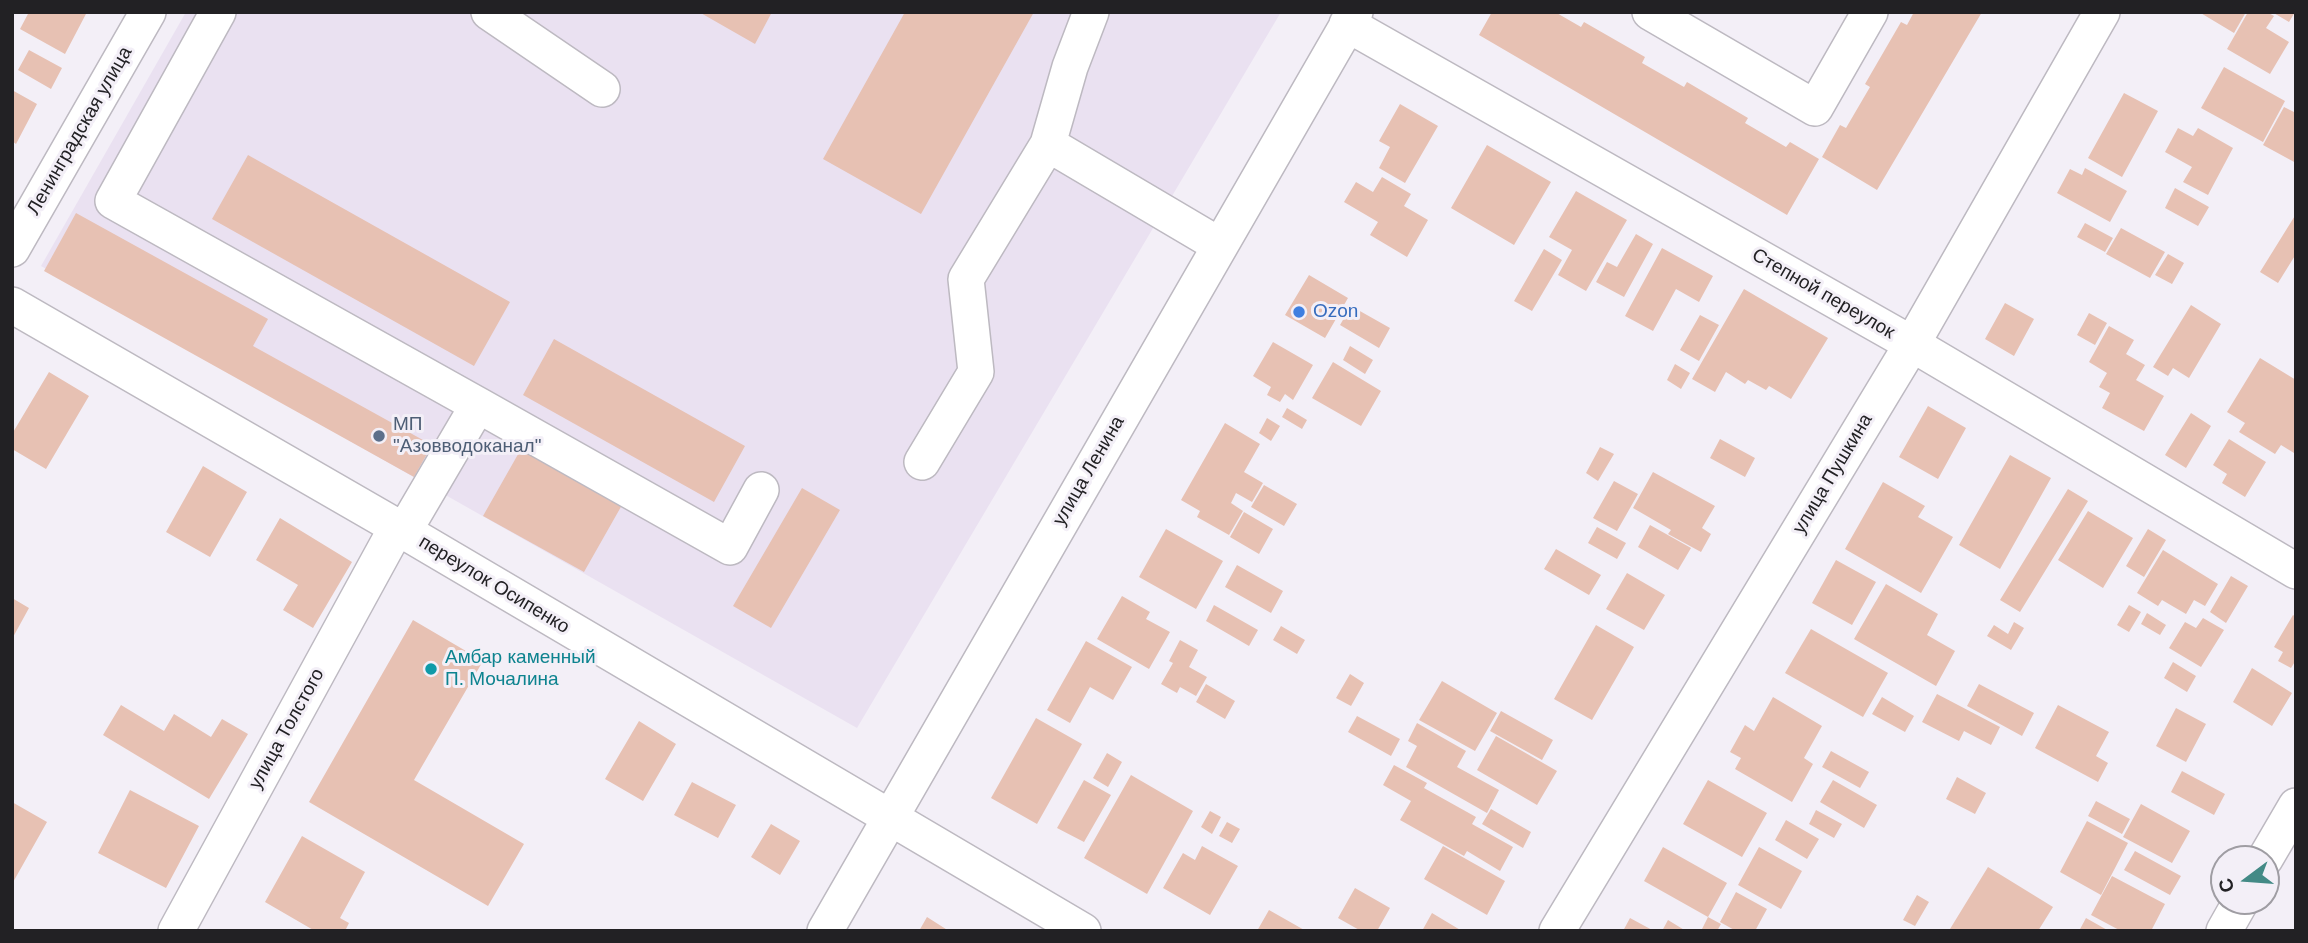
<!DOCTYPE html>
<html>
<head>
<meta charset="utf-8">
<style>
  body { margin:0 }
  #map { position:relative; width:2308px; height:943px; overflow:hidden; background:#f3eff7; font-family:Helvetica,sans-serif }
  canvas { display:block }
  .frame { position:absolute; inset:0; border:14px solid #222124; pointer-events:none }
  .north { position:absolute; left:2210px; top:845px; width:70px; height:70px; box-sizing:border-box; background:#f3eff7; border:2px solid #9f9da3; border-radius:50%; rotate:254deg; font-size:19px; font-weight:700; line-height:28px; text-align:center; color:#222124 }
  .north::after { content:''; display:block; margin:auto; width:24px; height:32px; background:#438a86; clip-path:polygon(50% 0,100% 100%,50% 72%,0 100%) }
</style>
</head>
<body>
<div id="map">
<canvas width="2308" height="943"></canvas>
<div class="frame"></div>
<div class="north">С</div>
</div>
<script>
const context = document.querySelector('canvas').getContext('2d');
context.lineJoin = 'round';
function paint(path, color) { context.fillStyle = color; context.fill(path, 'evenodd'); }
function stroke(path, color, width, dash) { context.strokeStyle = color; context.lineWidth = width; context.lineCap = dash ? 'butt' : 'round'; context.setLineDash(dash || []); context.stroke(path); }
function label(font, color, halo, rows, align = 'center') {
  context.font = font + ' Helvetica,sans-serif'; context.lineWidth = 6; context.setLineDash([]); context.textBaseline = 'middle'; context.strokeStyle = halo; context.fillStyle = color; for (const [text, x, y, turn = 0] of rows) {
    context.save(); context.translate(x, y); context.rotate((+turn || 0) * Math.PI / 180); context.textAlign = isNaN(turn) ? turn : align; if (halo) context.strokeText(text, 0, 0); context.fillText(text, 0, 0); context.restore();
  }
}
paint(new Path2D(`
  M186 12H1281L857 728 41 266Z`), '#eae1f1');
paint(new Path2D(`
  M29 12H87L65 54 20 29Z
  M699 12H772L755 44Z
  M905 12H1034L921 214 823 159Z
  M1492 12H1555L1581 27 1584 22 1645 57 1642 63 1684 87 1687 82 1748 118 1745 123 1786 147 1790 142 1819 159 1787 215 1479 35Z
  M1914 12H1982L1877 190 1822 157 1840 125 1846 128 1870 87 1865 84 1901 22 1907 25Z
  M2199 12H2246L2234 33Z
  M2248 12H2267L2274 16 2266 28 2289 42 2270 74 2227 49Z
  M2272 12H2295L2289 22Z
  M29 50 62 68 51 89 18 70Z
  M2224 67 2285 101 2263 142 2201 108Z
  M12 90 37 104 16 144 12 141Z
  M2124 93 2158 111 2122 177 2088 158Z
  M1400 104 1438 126 1405 183 1379 168 1390 147 1379 141Z
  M2284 107 2296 113V163L2263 145Z
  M2178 128 2193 136 2198 128 2233 148 2208 195 2183 182 2192 167 2165 152Z
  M1487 145 1551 182 1514 245 1451 208Z
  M248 155 510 302 474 366 212 219Z
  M2085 168 2127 191 2110 222 2057 193 2070 169 2082 175Z
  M1382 177 1411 194 1404 206 1428 220 1407 257 1370 235 1378 222 1344 202 1356 182 1373 192Z
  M2175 188 2209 207 2198 226 2165 208Z
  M1576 191 1627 220 1586 291 1558 275 1572 250 1549 237Z
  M76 213 268 319 253 346 432 445 414 477 44 271Z
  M2296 214V254L2278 283 2260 272Z
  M2085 223 2113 238 2105 252 2077 237Z
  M2121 228 2165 252 2150 278 2106 254Z
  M1636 234 1653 244 1624 297 1596 282 1607 262 1617 267Z
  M1662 248 1713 276 1699 302 1676 289 1653 331 1625 316Z
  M1544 249 1562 260 1532 311 1514 301Z
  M2168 254 2184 263 2172 284 2155 275Z
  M1309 275 1348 298 1325 338 1285 315Z
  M1744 289 1828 338 1791 399 1769 386 1766 390 1748 380 1745 384 1726 372 1715 392 1692 379Z
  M2005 303 2034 319 2014 356 1985 339Z
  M2191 305 2221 324 2189 378 2173 368 2168 376 2153 367Z
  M1351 306 1390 328 1379 348 1340 325Z
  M2089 313 2107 323 2095 345 2077 335Z
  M1700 315 1719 325 1699 361 1680 350Z
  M2109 326 2134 340 2126 354 2145 365 2136 380 2164 396 2144 431 2102 408 2110 393 2099 387 2107 373 2089 362Z
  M554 339 745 446 714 502 523 395Z
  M1273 342 1313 365 1293 400 1285 394 1280 402 1267 395 1271 387 1253 376Z
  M1350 346 1373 360 1365 374 1343 360Z
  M2260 358 2296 380V449L2294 453 2281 445 2275 454 2239 432 2245 423 2227 412Z
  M1333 362 1381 391 1361 426 1312 398Z
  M1675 364 1690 373 1681 389 1667 380Z
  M49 372 89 396 46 469 12 449V434Z
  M1928 406 1966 428 1938 479 1899 457Z
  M1287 408 1307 420 1302 429 1282 417Z
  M2191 413 2211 426 2186 468 2165 455Z
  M1267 418 1280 426 1271 441 1259 433Z
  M1225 423 1260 444 1244 472 1263 483 1252 502 1236 493 1231 503 1243 511 1229 535 1197 517 1200 511 1181 500Z
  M1720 439 1755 458 1745 477 1710 458Z
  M2229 439 2266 462 2245 497 2222 483 2227 474 2213 465Z
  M1600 447 1614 454 1598 481 1586 473Z
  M521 449 622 505 584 572 483 516Z
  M2010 455 2051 478 2000 569 1959 545Z
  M203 466 247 492 210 557 166 532Z
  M1653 472 1715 506 1702 528 1711 534 1701 552 1668 534 1671 530 1633 508Z
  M1614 481 1638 494 1617 531 1593 518Z
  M1883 482 1925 506 1918 517 1953 537 1921 593 1845 549Z
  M1264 485 1297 504 1284 526 1251 507Z
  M802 488 840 510 771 628 733 606Z
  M2068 489 2088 501 2020 612 2000 600Z
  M2088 511 2133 538 2103 588 2058 560Z
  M1244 512 1273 529 1259 554 1230 537Z
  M280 518 352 562 313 628 283 610 298 585 256 560Z
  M1650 525 1691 548 1678 570 1638 547Z
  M1597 527 1626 543 1617 559 1588 543Z
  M1166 529 1223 561 1196 609 1139 577Z
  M2148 529 2166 540 2144 577 2126 566Z
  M1556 549 1601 575 1589 595 1544 569Z
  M2163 550 2218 584 2205 606 2194 600 2186 614 2162 600 2158 606 2137 593Z
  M1836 560 1876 582 1852 625 1812 603Z
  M1237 565 1283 591 1271 613 1225 587Z
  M1627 573 1665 595 1644 630 1606 609Z
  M2231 576 2248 586 2226 623 2210 612Z
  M1886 584 1938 614 1927 635 1955 651 1936 686 1854 639Z
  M1122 596 1150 612 1146 619 1170 632 1149 669 1097 639Z
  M12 598 29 608 12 639Z
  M1214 605 1258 630 1249 646 1206 621Z
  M2129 605 2141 612 2129 632 2117 625Z
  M2147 613 2166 625 2160 635 2141 624Z
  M2293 615 2296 617V660L2291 668 2278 661 2283 652 2274 647Z
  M2203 618 2224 630 2201 667 2169 648 2185 622 2196 628Z
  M413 620 483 661 414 780 524 844 488 906 309 802Z
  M2014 622 2024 628 2011 650 1987 636 1994 625 2008 634Z
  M1596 625 1634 647 1592 720 1554 699Z
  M1281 626 1305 640 1297 654 1273 640Z
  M1811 629 1888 673 1863 717 1785 673Z
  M1180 640 1198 650 1189 667 1207 677 1196 696 1180 687 1177 693 1161 684 1173 663 1169 661Z
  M1086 641 1132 667 1113 700 1090 687 1070 723 1047 710Z
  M2173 662 2196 676 2187 692 2164 678Z
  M2252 668 2292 693 2272 726 2233 702Z
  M1350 674 1364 683 1351 706 1336 698Z
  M1442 681 1497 713 1475 751 1419 720Z
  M1206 684 1235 701 1225 719 1196 702Z
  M1979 684 2034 713 2022 736 1967 706Z
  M1937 694 2000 727 1991 745 1964 731 1959 741 1922 722Z
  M1773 697 1822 726 1804 758 1813 764 1792 802 1735 769 1741 758 1730 752 1745 725 1754 731Z
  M1882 697 1914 716 1905 732 1872 714Z
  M121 705 164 731 174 714 211 737 222 719 248 734 209 799 103 735Z
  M2058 705 2109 732 2096 756 2108 763 2098 782 2035 748Z
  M2176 708 2206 724 2186 762 2156 746Z
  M1501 711 1553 740 1542 760 1490 731Z
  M1357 716 1400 739 1391 756 1348 732Z
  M1036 718 1082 744 1037 824 991 798Z
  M639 721 676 744 643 801 605 779Z
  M1417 723 1466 751 1457 767 1499 790 1487 813 1406 767 1417 746 1408 741Z
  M1496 736 1557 771 1537 805 1477 770Z
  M1831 751 1869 772 1860 788 1822 767Z
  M1107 753 1122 762 1108 787 1093 778Z
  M1394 765 1427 783 1424 788 1476 817 1472 824 1513 847 1500 871 1467 851 1464 856 1400 820 1411 801 1383 785Z
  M2182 771 2225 794 2214 815 2171 792Z
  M1131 775 1193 811 1147 894 1084 858Z
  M1957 777 1986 793 1975 814 1946 799Z
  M1084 780 1111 795 1084 842 1057 828Z
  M1708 780 1767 813 1742 857 1683 824Z
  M1833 780 1877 805 1864 828 1820 802Z
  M692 782 736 805 718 838 674 815Z
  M130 790 199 826 166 888 98 853Z
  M2096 801 2130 819 2122 834 2088 816Z
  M12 802 47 822 12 884Z
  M2141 804 2190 831 2172 863 2123 837Z
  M1491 809 1531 832 1523 848 1482 824Z
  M1816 810 1842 824 1834 838 1809 824Z
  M1210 811 1221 817 1212 834 1201 827Z
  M1786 820 1819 839 1807 859 1775 840Z
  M2087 821 2128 843 2101 895 2060 872Z
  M1227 822 1240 829 1232 843 1219 836Z
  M771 824 800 841 780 875 751 857Z
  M302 836 365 872 340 918 349 923 345 931H315L265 902Z
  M1202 846 1238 866 1210 915 1163 888 1183 853 1195 860Z
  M1443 846 1505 881 1487 915 1424 879Z
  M1663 847 1727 883 1708 917 1644 881Z
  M1759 847 1802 871 1781 909 1738 885Z
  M2135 851 2181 876 2170 895 2124 870Z
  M1988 867 2053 907 2038 931 1950 929Z
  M2112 876 2165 904 2151 931H2121L2091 915Z
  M1355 888 1390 908 1377 931H1361L1338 918Z
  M1736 892 1767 909 1755 931H1736L1720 922Z
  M1917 895 1929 902 1915 926 1903 920Z
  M1269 910 1306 931H1257Z
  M1432 913 1462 931H1422Z
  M927 917 949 931H919Z
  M1708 917 1721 924 1717 931H1701Z
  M1630 918 1654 931H1623Z
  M2086 918 2109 931H2079Z
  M1668 920 1686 931H1662Z`), '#e7c1b3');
const minor = new Path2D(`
  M218 12 113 201 478 405
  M489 12 602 89
  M1091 12 1070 67 1048 144 1219 245
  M1650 12 1815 108 1870 12
  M1347 24 1912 344 2296 571
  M12 249 148 12
  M12 305 397 527 1083 931
  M922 462 976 372 966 279 1048 144
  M404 531 478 405 730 547 761 490
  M2265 859 2296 806
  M176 931 397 527
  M825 931 1355 12
  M1557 931 1912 344 2102 12
  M2224 931 2241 901`);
stroke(minor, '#bdb9c1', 38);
stroke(minor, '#fff', 35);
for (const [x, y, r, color] of [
  [1299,312,7,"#3f7fe0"],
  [379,436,7,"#5c6f8a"],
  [431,669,7,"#0f9aa8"]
]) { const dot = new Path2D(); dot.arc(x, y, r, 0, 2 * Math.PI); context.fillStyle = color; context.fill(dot); stroke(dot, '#f3eff7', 2.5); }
label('19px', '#222124', '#f3eff7', [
  ["Ленинградская улица",80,131,-60],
  ["Степной переулок",1823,294,30],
  ["улица Ленина",1089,471,-60],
  ["улица Пушкина",1833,474,-59],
  ["переулок Осипенко",494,585,31],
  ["улица Толстого",287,729,-61]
]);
label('19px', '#366cbe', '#f3eff7', [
  ["Ozon",1313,312]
], 'left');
label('19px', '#4e5e75', '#f3eff7', [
  ["МП",393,425],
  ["\"Азовводоканал\"",393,447]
], 'left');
label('19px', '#0d838f', '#f3eff7', [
  ["Амбар каменный",445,658],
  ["П. Мочалина",445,680]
], 'left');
</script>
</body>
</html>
